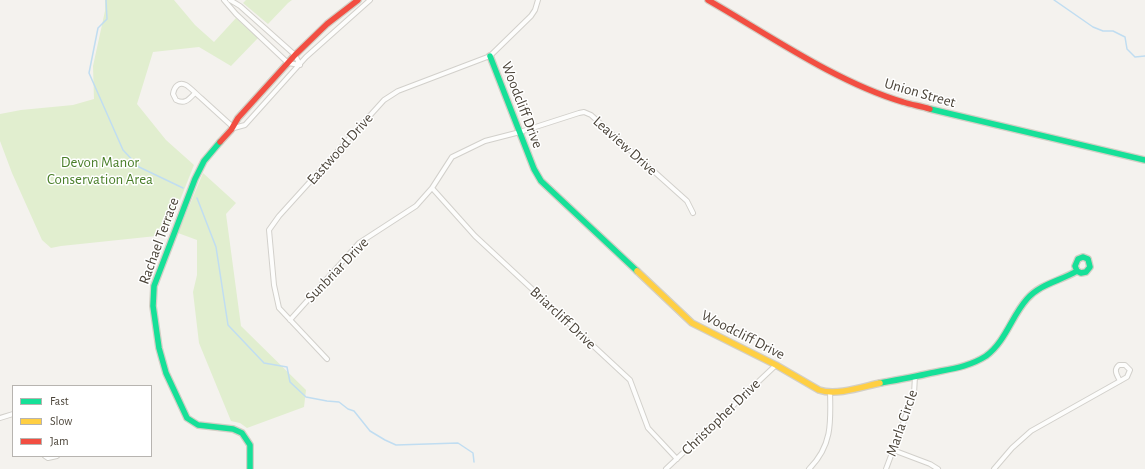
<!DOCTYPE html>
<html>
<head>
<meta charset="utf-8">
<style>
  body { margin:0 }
  #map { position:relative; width:1145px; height:469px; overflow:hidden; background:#f4f2ee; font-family:"Alegreya Sans",sans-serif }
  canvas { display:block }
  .legend { position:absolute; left:12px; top:385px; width:140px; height:72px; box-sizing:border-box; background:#fff; border:1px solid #b7b4b0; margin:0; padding:5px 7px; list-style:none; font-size:12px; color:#4b4439 }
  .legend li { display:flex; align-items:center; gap:8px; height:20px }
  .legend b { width:20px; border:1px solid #b7b4b0 }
</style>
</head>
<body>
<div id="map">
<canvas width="1145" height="469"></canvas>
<ul class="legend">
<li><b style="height:5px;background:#16e098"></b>Fast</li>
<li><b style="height:5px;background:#ffcf43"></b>Slow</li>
<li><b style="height:5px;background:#f24e42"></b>Jam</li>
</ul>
</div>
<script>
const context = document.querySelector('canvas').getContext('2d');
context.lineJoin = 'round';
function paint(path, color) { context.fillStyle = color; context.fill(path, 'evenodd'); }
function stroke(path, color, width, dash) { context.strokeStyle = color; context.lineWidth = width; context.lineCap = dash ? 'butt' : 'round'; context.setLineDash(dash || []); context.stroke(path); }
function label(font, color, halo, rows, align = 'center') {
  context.font = font + ' "Alegreya Sans",sans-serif'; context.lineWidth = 3; context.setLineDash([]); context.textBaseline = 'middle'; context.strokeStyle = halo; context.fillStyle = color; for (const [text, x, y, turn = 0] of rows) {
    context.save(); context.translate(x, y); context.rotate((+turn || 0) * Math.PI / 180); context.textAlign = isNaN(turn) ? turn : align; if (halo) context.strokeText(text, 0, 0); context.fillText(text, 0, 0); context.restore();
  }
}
paint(new Path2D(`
  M105 0H174L195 25 214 42 236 18 258 38 231 66 199 47 153 52 137 104 166 140 194 165 166 235 61 246 51 248 42 240 12 173 0 141V114L21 110 73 105 94 99 93 66 105 11Z
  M246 0H292L288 3 268 24 243 3Z
  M203 173 236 203 226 214 241 326 306 390 304 407 247 428 240 423 231 421 199 343 193 292 197 275V240L178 233Z`), '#e1eecf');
stroke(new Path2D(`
  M106 0 107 19 98 28 89 73 123 150 139 167 183 188
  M1054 0 1093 27 1103 31H1113L1125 37 1127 49 1135 57 1145 56
  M197 198 216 247 228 325 264 363 287 367 290 382 306 397 327 401 339 402 348 409 354 411 370 431 385 440 396 445 458 443 473 453 474 462`), '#c0ddf1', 1.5);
const street = new Path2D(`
  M224 0 236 14 288 63 300 65
  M230 0 240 6 295 55 300 65
  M195 93C189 99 185 105 176 100L173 94C174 87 179 81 186 85 191 88 196 94 201 98 212 108 223 118 234 128L245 125 306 57 370 0
  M432 188 475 236 630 380 648 428 677 459
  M290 320 359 243 416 206 432 188 452 157 485 141 520 132 579 113 584 112 591 115 687 201 693 213
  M327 359 279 308 274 285 269 230 279 216 384 100 398 91 490 56 531 16 535 10 538 0
  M0 418 13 414
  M893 450 930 464 938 469
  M45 456 48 458 57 456
  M666 469 776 365
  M809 469C832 446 831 423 830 392
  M886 469 914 394 915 376
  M994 469 1012 448 1031 431 1120 381 1127 377 1130 370 1125 365H1119C1113 370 1117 375 1120 381`);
const fast = new Path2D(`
  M490 56 534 169 541 181 637 271
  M930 109 1145 160
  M220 142 204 161 195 179 154 286 153 306 159 348 166 373 187 418 198 425 233 429 242 433 250 445V469
  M880 383C897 380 914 377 931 373 950 369 969 367 986 356 1006 341 1011 317 1027 299 1040 284 1060 281 1077 271L1081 273 1086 272 1090 267 1088 259 1083 257 1078 259 1075 266 1077 271`);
const slow = new Path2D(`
  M637 271 692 323 776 365 819 390C836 396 862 387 880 383`);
const jam = new Path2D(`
  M708 0C769 35 836 82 903 102 912 105 921 106 930 109
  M220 142 231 130 238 118 295 55 327 24 358 0`);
stroke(street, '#d2d0cb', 6);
stroke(fast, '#d3cfc5', 8);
stroke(slow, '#d3cfc5', 8);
stroke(jam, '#d3cfc5', 8);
stroke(street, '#fdfdfc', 4);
stroke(fast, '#16e098', 5.5);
stroke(slow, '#ffcf43', 5.5);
stroke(jam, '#f24e42', 5.5);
label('15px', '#4b4439', '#fff', [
  ["Union Street",920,93,16],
  ["Woodcliff Drive",522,105,69],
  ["Leaview Drive",625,146,42],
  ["Eastwood Drive",340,149,-48],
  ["Rachael Terrace",159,241,-70],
  ["Sunbriar Drive",337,270,-46],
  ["Briarcliff Drive",563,318,43],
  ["Woodcliff Drive",743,335,27],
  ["Christopher Drive",721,417,-44],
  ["Marla Circle",902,423,-71]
]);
label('15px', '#4a7f2a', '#fff', [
  ["Devon Manor",100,162],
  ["Conservation Area",100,179]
]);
</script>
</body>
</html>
